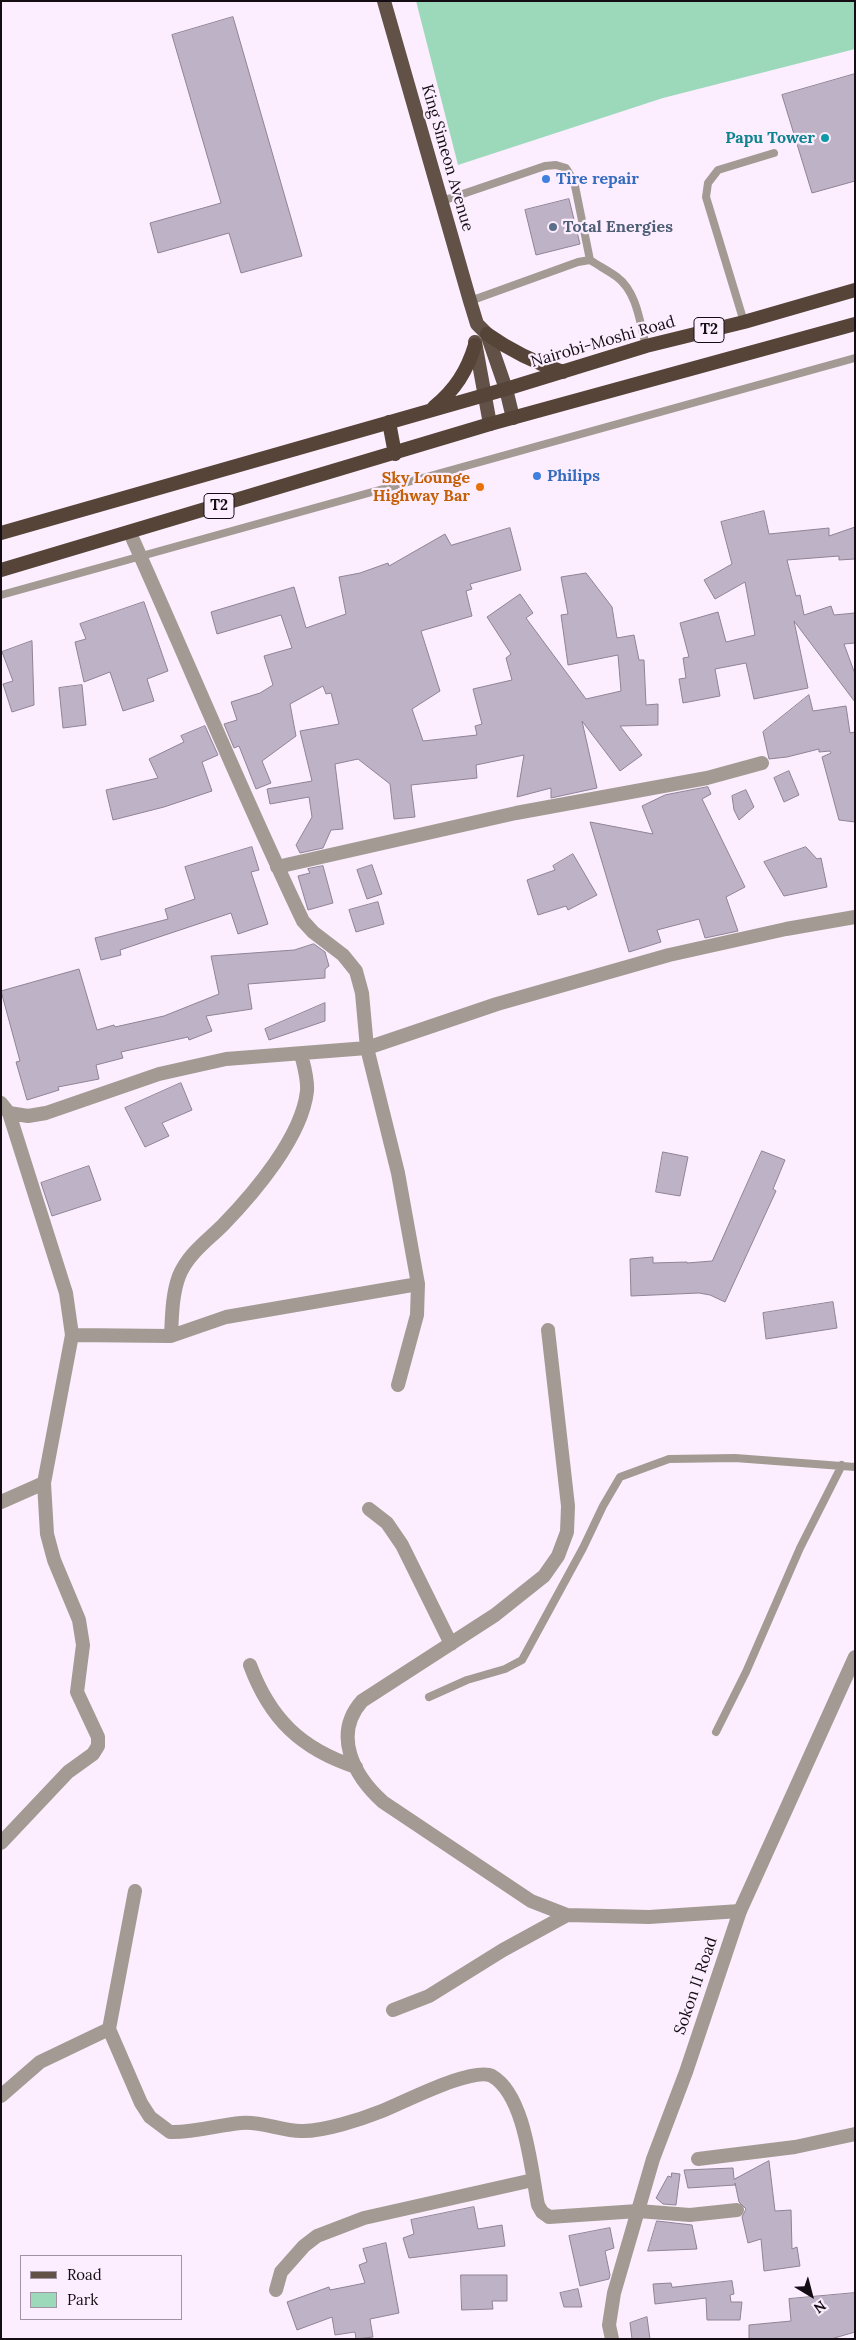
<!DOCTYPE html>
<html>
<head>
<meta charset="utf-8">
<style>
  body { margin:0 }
  #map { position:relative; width:856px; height:2340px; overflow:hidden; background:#fceefe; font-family:Lora,serif }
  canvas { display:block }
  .frame { position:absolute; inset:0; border:2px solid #140e14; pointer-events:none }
  .legend { position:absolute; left:20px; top:2255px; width:162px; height:65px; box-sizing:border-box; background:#fceefe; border:1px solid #9f94a0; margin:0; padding:6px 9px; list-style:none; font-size:15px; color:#140e14 }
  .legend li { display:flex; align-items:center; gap:10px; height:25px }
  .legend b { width:25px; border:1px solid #9f94a0 }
  .north { position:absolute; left:786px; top:2270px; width:50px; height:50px; -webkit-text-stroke:4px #fceefe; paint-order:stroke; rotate:143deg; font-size:14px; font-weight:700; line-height:20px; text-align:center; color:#140e14 }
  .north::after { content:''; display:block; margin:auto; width:18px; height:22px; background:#140e14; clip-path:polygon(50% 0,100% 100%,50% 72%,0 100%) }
</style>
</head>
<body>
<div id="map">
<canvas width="856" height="2340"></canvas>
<div class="frame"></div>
<ul class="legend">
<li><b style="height:6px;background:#615146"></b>Road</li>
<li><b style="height:14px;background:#9cd9bb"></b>Park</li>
</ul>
<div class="north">N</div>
</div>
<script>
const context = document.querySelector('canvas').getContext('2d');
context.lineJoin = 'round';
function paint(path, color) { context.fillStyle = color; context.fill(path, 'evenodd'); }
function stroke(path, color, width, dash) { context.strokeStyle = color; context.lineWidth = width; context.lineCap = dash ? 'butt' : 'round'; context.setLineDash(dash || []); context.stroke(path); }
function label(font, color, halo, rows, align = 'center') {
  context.font = font + ' Lora,serif'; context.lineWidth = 4.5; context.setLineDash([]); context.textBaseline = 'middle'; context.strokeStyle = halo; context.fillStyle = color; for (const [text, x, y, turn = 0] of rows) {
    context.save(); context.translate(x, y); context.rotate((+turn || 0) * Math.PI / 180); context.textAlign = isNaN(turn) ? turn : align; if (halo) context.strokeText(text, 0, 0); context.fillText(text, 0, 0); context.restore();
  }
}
paint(new Path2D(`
  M416 1H855V49L663 98 458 165Z`), '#9cd9bb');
const building = new Path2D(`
  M233 17 302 256 241 273 229 233 158 253 150 223 221 203 172 35Z
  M855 74V181L812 193 782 95Z
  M569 199 580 244 536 255 525 210Z
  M764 511 769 534 829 528V536L855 527V559L839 560V556L787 560 796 596 800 595 804 615 831 606 834 615 855 613V643L844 644 855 674V702L794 621 808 688 754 699 746 663 715 669 720 696 683 703 679 679 686 678 683 658 689 657 680 623 718 612 726 642 755 635 745 582 715 599 704 580 732 564 721 522Z
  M510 528 521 570 470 584 472 589 466 591 472 616 421 631 440 691 412 709 423 741 477 735 475 726 482 724 473 689 512 680 506 658 511 654 487 617 520 594 533 613 526 618 586 699 621 691 618 655 568 665 561 615 568 614 561 577 586 573 612 607 617 638 634 635 639 660H644L646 705 658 704V725L620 726 642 755 620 771 582 721 597 788 551 798V788L517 797 524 755 476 765 477 778 411 785 415 817 394 819 390 784 358 759 335 764 343 829 331 830 323 848 300 853 296 845 312 817 309 797 270 804 267 789 312 781 300 731 339 724 331 693 326 694 323 686 290 704 296 736 262 761 271 783 256 789 239 746 234 748 224 724 237 720 231 702 260 693 273 685 264 656 292 648 281 615 217 634 211 612 294 587 306 628 346 614 339 577 360 573 388 563 389 566 445 534 451 545Z
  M144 602 168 671 147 679 154 701 123 711 110 672 84 682 75 642 86 639 80 624Z
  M32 641 34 705 12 712 3 684 13 681 2 652Z
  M82 685 86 725 63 728 59 688Z
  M809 695 813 711 846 706 850 733 855 732V822L839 820 822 757 831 753 830 751 819 752V749L787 757 769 759 763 732Z
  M205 726 218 755 202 762 212 791 164 807 113 820 106 790 158 778 149 759 184 742 181 736Z
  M789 771 799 795 784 802 774 778Z
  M708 787 711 794 702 799 745 887 726 897 738 931 705 938 699 919 657 930 661 942 629 952 590 822 653 834 642 806 665 795Z
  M746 790 754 807 739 820 734 810 732 796Z
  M252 847 259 870 251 872 268 924 238 934 231 913 120 950 121 955 101 960 95 938 168 919 165 909 195 899 185 867Z
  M806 847 817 859 821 858 827 887 784 896 764 862Z
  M573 854 597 895 568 910 566 906 538 915 527 880 555 870 553 866Z
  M372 865 382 894 367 899 357 870Z
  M323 866 333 903 308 910 298 876 310 873 308 869Z
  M378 902 384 924 356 932 349 910Z
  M314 944 325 952 329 966 325 969V978L248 984 252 1009 206 1016 212 1031 189 1040 188 1037 121 1052 123 1058 96 1065 99 1079 58 1087 59 1090 27 1100 16 1062 20 1061 1 991 79 969 97 1030 114 1025 115 1027 164 1016 219 994 211 956 294 950Z
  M325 1003V1021L269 1040 265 1029Z
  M181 1083 192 1110 162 1123 169 1136 145 1147 125 1108Z
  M762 1151 785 1160 773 1189 776 1191 725 1302 710 1295 699 1293 631 1296 630 1259 653 1257V1263L687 1262V1263L712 1261Z
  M663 1152 688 1157 680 1196 656 1192Z
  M89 1166 101 1200 52 1216 41 1183Z
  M833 1302 837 1328 766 1339 763 1313Z
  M769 2161 775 2211 791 2210 792 2249 797 2247 800 2266 764 2271 761 2239 748 2243 742 2217 746 2209 739 2202 735 2183V2185L688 2188 684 2170 733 2168 734 2179Z
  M672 2173 680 2174 676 2205 663 2204 656 2198 668 2176 671 2177Z
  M474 2207 478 2229 502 2225 505 2246 409 2258 403 2238 414 2234 411 2220Z
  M657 2221 692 2225 697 2249 648 2251Z
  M610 2228 614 2248 605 2251 610 2275 609 2279 580 2286 569 2236Z
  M386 2243 399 2313 370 2319 373 2337 356 2339 355 2332 335 2335 332 2317 297 2330 287 2302 329 2287 330 2290 365 2283 359 2265 367 2262 363 2249Z
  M461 2275H507V2301H492L493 2309 462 2310Z
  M732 2281 734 2294 730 2295 731 2302H742L740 2320H707L706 2298 655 2304 653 2284 671 2283 672 2287Z
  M578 2289 582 2307H564L560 2293Z
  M855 2293V2332L831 2339H749V2325L791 2321 789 2299Z
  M647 2317 650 2339H632L630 2323Z`);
paint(building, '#beb2c7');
stroke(building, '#8f8397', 1);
stroke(new Path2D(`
  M442 201 545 166 556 165 566 168 574 181 590 260
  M470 301 578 262 590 260C599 266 609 271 617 277 637 292 640 323 646 346
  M744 322 706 197 708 183 718 170 774 153
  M1 595 855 358
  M429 1697 467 1680 505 1669 522 1660 583 1548 603 1506 620 1477 669 1459 735 1458 855 1467
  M716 1732 746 1672 800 1548 842 1465`), '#a39a93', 8);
stroke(new Path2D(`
  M130 533C188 662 242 793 303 921L313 932 343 955 356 971 362 993 367 1048 398 1173 418 1284 417 1315 398 1385
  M277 867 516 813 707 778 762 763
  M1 1103 9 1113 28 1116 46 1113 159 1074 226 1059 367 1048 497 1004 669 955 786 929 855 917
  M548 1330 568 1506 567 1532 558 1556 544 1576 495 1615 362 1701C332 1735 354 1776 383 1802L531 1901 567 1915 649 1917 740 1911
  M72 1335 171 1336 226 1317 418 1284
  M171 1336C172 1316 172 1295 179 1276 188 1254 207 1241 223 1225 254 1193 302 1137 307 1091 308 1079 304 1066 301 1054
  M1 1502 44 1483
  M369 1509 387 1523 402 1545 451 1644
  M250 1665C270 1719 301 1749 356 1767
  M1 1843 68 1772 93 1754 98 1746V1737L77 1692 83 1645 79 1620 54 1560 47 1534 44 1483 72 1335 66 1293 9 1113
  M135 1891 109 2029 141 2103 150 2117 170 2132C194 2133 218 2125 241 2123 262 2121 281 2131 301 2131 322 2132 362 2119 382 2111 403 2103 473 2066 492 2076 525 2095 531 2169 538 2205L542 2212 549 2217 638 2211 690 2215 737 2210
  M393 2010 429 1996 503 1950 567 1915
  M1 2096 40 2062 109 2029
  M698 2159 795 2147 855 2134
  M276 2290 281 2272 304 2246 317 2236 364 2218 533 2180`), '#a39a93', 14);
stroke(new Path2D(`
  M612 2339 609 2325 614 2293 653 2159 686 2072 740 1911 855 1657`), '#a39a93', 14);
stroke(new Path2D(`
  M384 1 470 301 477 324 487 334 506 389 513 418
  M475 342 490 424`), '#615146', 14);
stroke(new Path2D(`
  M487 334C511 351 536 363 563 372
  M434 407C455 390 467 371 475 345
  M389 422 395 454
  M1 533 506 389 646 346 744 322 855 290
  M1 570 490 424 855 324`), '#564439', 14);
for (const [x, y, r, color] of [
  [825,138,5,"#0f9aa8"],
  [546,179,5,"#3f7fe0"],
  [553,227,5,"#5c6f8a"],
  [537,476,5,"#3f7fe0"],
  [480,487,5,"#e8710a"]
]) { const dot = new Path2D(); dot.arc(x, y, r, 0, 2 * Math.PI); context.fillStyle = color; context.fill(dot); stroke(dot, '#fceefe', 2); }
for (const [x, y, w] of [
  [709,330,30],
  [219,506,30]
]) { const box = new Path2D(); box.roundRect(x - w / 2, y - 12.5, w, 25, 4); context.fillStyle = '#fceefe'; context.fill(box); stroke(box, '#140e14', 1); }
label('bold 15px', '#140e14', null, [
  ["T2",709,330],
  ["T2",219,506]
]);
label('bold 16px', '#0d838f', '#fceefe', [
  ["Papu Tower",815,138]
], 'right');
label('16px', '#140e14', '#fceefe', [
  ["King Simeon Avenue",447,158,74],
  ["Nairobi-Moshi Road",603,342,-16],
  ["Sokon II Road",696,1986,-71]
]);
label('bold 16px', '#366cbe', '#fceefe', [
  ["Tire repair",556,179],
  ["Philips",547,476]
], 'left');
label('bold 16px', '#4e5e75', '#fceefe', [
  ["Total Energies",563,227]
], 'left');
label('bold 16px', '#c56008', '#fceefe', [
  ["Sky Lounge",470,478],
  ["Highway Bar",470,496]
], 'right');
</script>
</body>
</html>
